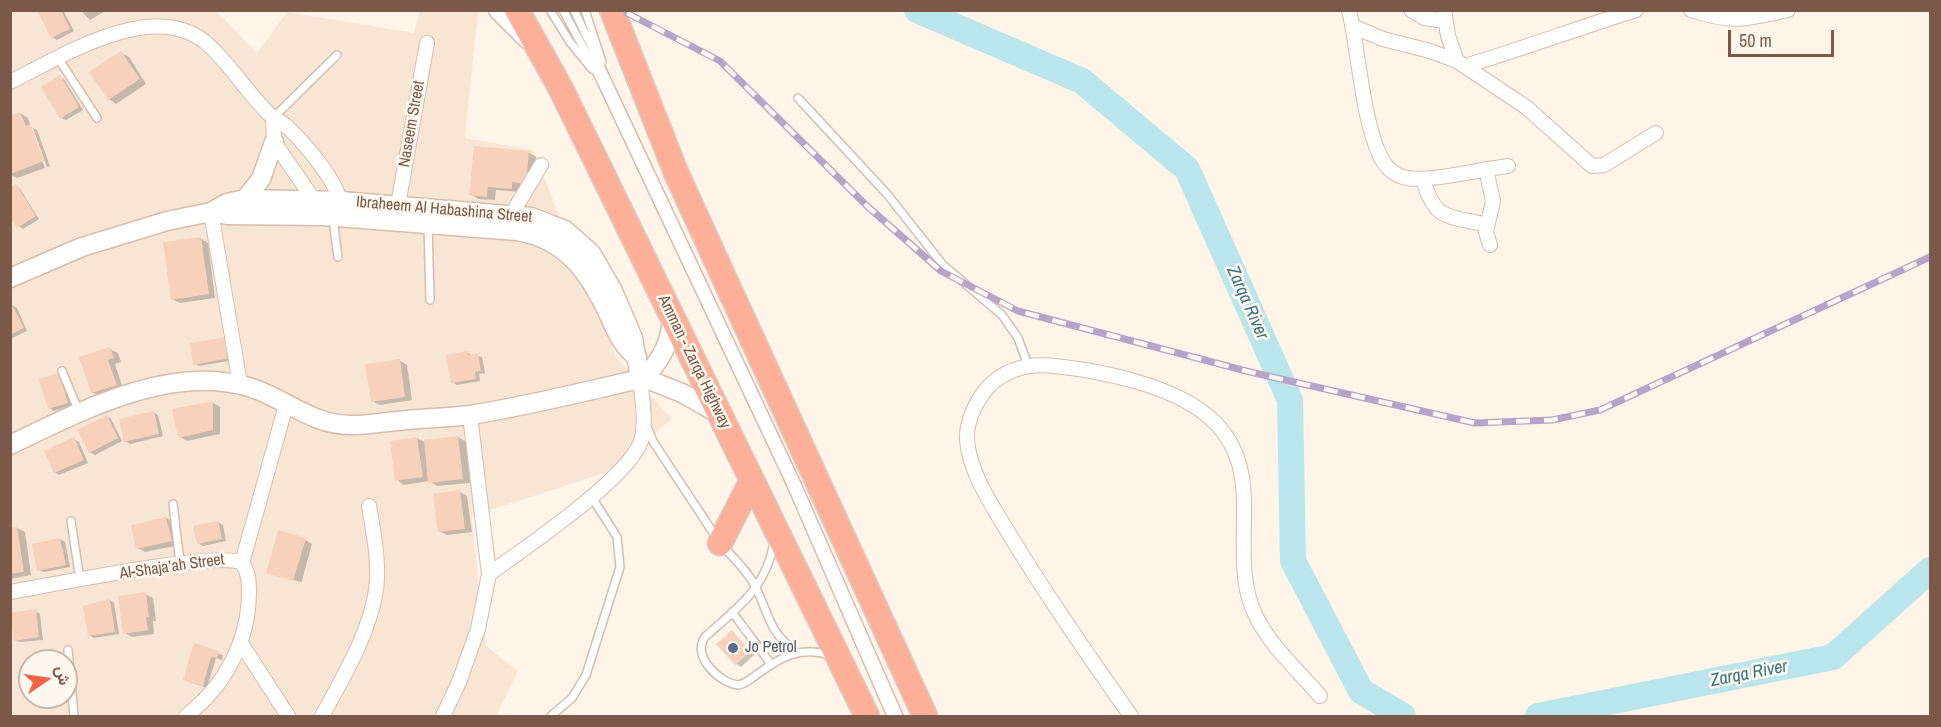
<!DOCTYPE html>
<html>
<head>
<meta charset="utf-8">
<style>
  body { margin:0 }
  #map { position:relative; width:1941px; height:727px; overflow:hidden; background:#fef4e7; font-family:"Archivo Narrow",Vazirmatn,sans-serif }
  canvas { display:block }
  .frame { position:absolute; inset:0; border:12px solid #7b5848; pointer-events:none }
  .north { position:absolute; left:18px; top:649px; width:60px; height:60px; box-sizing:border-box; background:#fff8ef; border:2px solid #cab8ac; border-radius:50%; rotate:77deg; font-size:16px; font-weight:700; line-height:24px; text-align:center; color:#7b5848 }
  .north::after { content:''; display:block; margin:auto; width:21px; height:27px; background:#f36241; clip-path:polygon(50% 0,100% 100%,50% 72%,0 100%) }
  .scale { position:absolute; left:1728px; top:30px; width:106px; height:27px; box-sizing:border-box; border:3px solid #7b5848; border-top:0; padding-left:8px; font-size:18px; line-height:21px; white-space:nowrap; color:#7b5848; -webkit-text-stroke:4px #fff8ef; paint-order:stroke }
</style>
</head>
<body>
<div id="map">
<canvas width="1941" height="727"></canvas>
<div class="frame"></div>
<div class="north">ش</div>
<div class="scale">50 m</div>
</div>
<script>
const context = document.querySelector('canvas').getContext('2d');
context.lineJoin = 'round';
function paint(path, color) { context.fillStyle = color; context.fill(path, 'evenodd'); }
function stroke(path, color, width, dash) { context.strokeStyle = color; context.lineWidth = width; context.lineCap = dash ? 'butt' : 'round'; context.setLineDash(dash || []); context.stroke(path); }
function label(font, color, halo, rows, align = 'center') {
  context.font = font + ' "Archivo Narrow",sans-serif'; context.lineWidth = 5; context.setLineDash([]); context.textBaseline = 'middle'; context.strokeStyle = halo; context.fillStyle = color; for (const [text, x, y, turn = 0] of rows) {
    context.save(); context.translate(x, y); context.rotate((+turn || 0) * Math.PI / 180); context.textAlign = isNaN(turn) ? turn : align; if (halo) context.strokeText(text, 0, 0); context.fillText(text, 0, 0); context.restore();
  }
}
paint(new Path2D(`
  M10 11H216L257 53 287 12 414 33 420 11H478L465 138 533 150 616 357 672 419 605 473 471 516 486 646 518 671 496 716H11ZM30 661H66V697H30Z`), '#f7e6d4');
paint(new Path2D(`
  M39 10H63L74 31 57 40 52 37Z
  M80 10H107L90 20Z
  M121 53 129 57 146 84 116 104 109 99Z
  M60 77 64 79 83 110 66 120 61 118Z
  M20 113 28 118 31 127 37 130 50 166 47 167 33 128H29L45 168 17 178 10 174V117Z
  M528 152 536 157 533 187 520 186 519 192 496 190 495 200 478 199 471 194Z
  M16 186 20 189 39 219 23 229 18 226Z
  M200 238 208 243 215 298 180 303 172 299Z
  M12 305 17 308 27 331 10 339Z
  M226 338 234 360 199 366 195 364Z
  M110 349 118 353 121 362 115 364 123 389 99 396 92 392Z
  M467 353 482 357 485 373 479 374 480 381 457 385 452 382Z
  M399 360 407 365 412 400 380 405 372 401Z
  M59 375 64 378 72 405 54 411 50 408Z
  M212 402 220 407V434L187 441 180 437Z
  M153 412 158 415 163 436 130 444 125 441Z
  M107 416 111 419 122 441 95 455 90 452Z
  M458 437 466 442 470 483 437 486 429 481 404 485 397 480 417 438 426 443Z
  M74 439 79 442 88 463 59 475 55 472Z
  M460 492 467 496 472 532 447 535 439 531Z
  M166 518 173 522 179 545 145 552 138 548Z
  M218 522 223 525 226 541 203 546 198 543Z
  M17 528 25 532 31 575 10 579V529Z
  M60 539 65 542 70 567 44 572 39 570Z
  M305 540 312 544 301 584V582L268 572Z
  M145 594 153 598 156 621H153L154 634 132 637 125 633Z
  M110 600 114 603 119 634 94 638 89 635Z
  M35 611 40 614 43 640 20 642 15 640Z
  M732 632 754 655 741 667 736 664Z
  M195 645 223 655 222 660 216 658 207 688 184 680Z`), '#0003');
stroke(new Path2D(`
  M917 10 1082 81 1187 169 1290 400 1293 561 1361 691 1403 716
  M1538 716 1833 657 1930 570`), '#b9e5eb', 26);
paint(new Path2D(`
  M37 10H61L70 29 51 38Z
  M121 51 140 79 108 100 89 72Z
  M60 75 79 107 60 119 41 87Z
  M20 112 26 126 30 124 44 161 10 174V116Z
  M474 146 529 151 526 184 512 182V189L488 187 487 197 469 195Z
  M16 184 36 216 17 228 10 217V187Z
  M201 237 209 294 171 300 163 242Z
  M10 301 24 328 10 335Z
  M227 337 230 358 193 365 190 343Z
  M110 347 114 358 108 360 117 385 91 393 79 357Z
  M467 351 468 355 478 353 481 371 475 372 476 379 451 383 446 355Z
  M400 359 405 397 371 402 365 364Z
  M59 373 68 403 48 409 39 379Z
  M213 401V430L178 438 172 409Z
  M154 411 159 434 124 442 119 419Z
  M107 415 118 438 89 453 77 430Z
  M458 436 463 479 428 483 424 440Z
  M74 437 84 460 54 473 44 451Z
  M417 437 423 477 395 481 390 441Z
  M460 490 465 529 438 532 433 494Z
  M166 517 172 541 136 549 131 525Z
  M218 521 222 539 197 544 193 526Z
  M17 527 24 572 10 574V528Z
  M278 530 306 538 293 581 266 573Z
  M60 538 66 565 37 571 32 544Z
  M146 592 149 617H146L148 630 123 634 118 596Z
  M110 599 115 632 88 636 83 606Z
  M36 609 39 637 14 641 10 613Z
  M732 630 750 652 735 665 716 644Z
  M194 643 219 651 217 658 211 657 203 686 183 680Z`), '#f7d1bc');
const lane = new Path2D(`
  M550 10 570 42 592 69
  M563 10 598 75 791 485 891 716
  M574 10 797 484 899 716
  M585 10 602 62
  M58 58 97 118
  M798 98 887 194 943 265 1002 315 1018 338 1028 365
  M273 118 337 55
  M333 219 338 257
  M428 225 430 300
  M62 371 79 412
  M646 425 654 443 716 537
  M173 504 180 563
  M71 521 80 580
  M774 542C766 589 738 607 705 637 691 656 720 684 739 685 747 683 753 677 759 673 782 656 802 646 830 655
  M723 546C734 559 748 571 755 586 770 615 767 630 796 652
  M732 612 771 664
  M68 650 74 716
  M551 716 572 698 586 675 620 567 617 537 591 496`);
const street = new Path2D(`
  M1349 10C1359 53 1362 117 1380 156 1385 167 1395 176 1407 178 1430 182 1483 169 1508 166
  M1411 10 1424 18 1445 21
  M1444 10 1448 36 1457 61
  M1691 10C1734 24 1745 19 1788 10
  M1352 26 1383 39 1430 51 1457 61 1526 107 1592 166 1604 165 1656 133
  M1465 66C1522 49 1578 28 1636 10
  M10 82C63 56 149 0 204 41 230 63 247 93 271 116 276 120 282 122 286 126 306 144 338 182 342 208
  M273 118 274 142 318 206
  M1486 169 1493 201 1486 232 1490 245
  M1423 179C1435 222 1448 215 1487 225
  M398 205 427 43
  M211 212 240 384
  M507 222 541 165
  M242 563 286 405
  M489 574C522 550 634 475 642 438 646 419 642 398 640 378
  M10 592C48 586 218 550 242 563 249 573 249 582 249 594 248 643 224 687 186 716
  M241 643 288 716
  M322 716C343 678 375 624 377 579 378 554 373 530 369 506
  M443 716 459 682 478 629 489 574 470 415
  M1131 716C1089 657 1049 599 1011 537 994 508 970 475 967 440 966 420 977 399 990 385 1008 368 1031 363 1055 366 1102 371 1172 385 1209 417 1266 466 1232 536 1249 598 1259 636 1295 667 1320 696`);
const secondary = new Path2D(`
  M498 10 527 39
  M245 199 261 179 274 142
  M211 212 227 215 324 216 517 231C566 239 589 272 609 315 616 331 622 346 637 357
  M10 278 82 247 167 221 211 212 227 203 245 199 341 201 531 217 565 230 591 253 613 291 633 338 640 378
  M644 378 682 393 717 413
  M10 445C81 411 172 362 252 388 288 400 313 426 353 425 368 425 383 422 398 421 422 418 447 418 470 415 528 406 587 391 644 378 662 359 671 342 672 316`);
const highway = new Path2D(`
  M517 10 561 89 867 716
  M612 10 677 175 925 716
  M720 543 752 480`);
stroke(lane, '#d4bdae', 10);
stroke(street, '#d4bdae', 16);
stroke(secondary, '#d8bdaa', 21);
stroke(highway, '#dad0cc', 27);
stroke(lane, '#fff', 7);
stroke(street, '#fff', 14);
stroke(secondary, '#fff', 18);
stroke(highway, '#feaf98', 24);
const rail = new Path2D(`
  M627 13 720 61 867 206 941 271 1018 311 1250 372 1475 423 1552 420 1600 410 1930 257`);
stroke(rail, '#b7a3ca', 7);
stroke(rail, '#fff8ef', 4.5, [14]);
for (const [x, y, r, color] of [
  [733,648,6,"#5c6f8a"]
]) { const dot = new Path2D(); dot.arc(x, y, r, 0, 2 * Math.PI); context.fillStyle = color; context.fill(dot); stroke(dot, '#fff8ef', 2); }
label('16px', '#7b5848', '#fff8ef', [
  ["Naseem Street",412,124,-80],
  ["Ibraheem Al Habashina Street",444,210,5],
  ["Amman - Zarqa Highway",694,362,64],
  ["Al-Shaja’ah Street",172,567,-8]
]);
label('16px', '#4e5e75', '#fff8ef', [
  ["Jo Petrol",745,648]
], 'left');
label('italic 18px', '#3a7882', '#fff8ef', [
  ["Zarqa River",1247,303,66],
  ["Zarqa River",1749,674,-11]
]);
</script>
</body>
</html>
